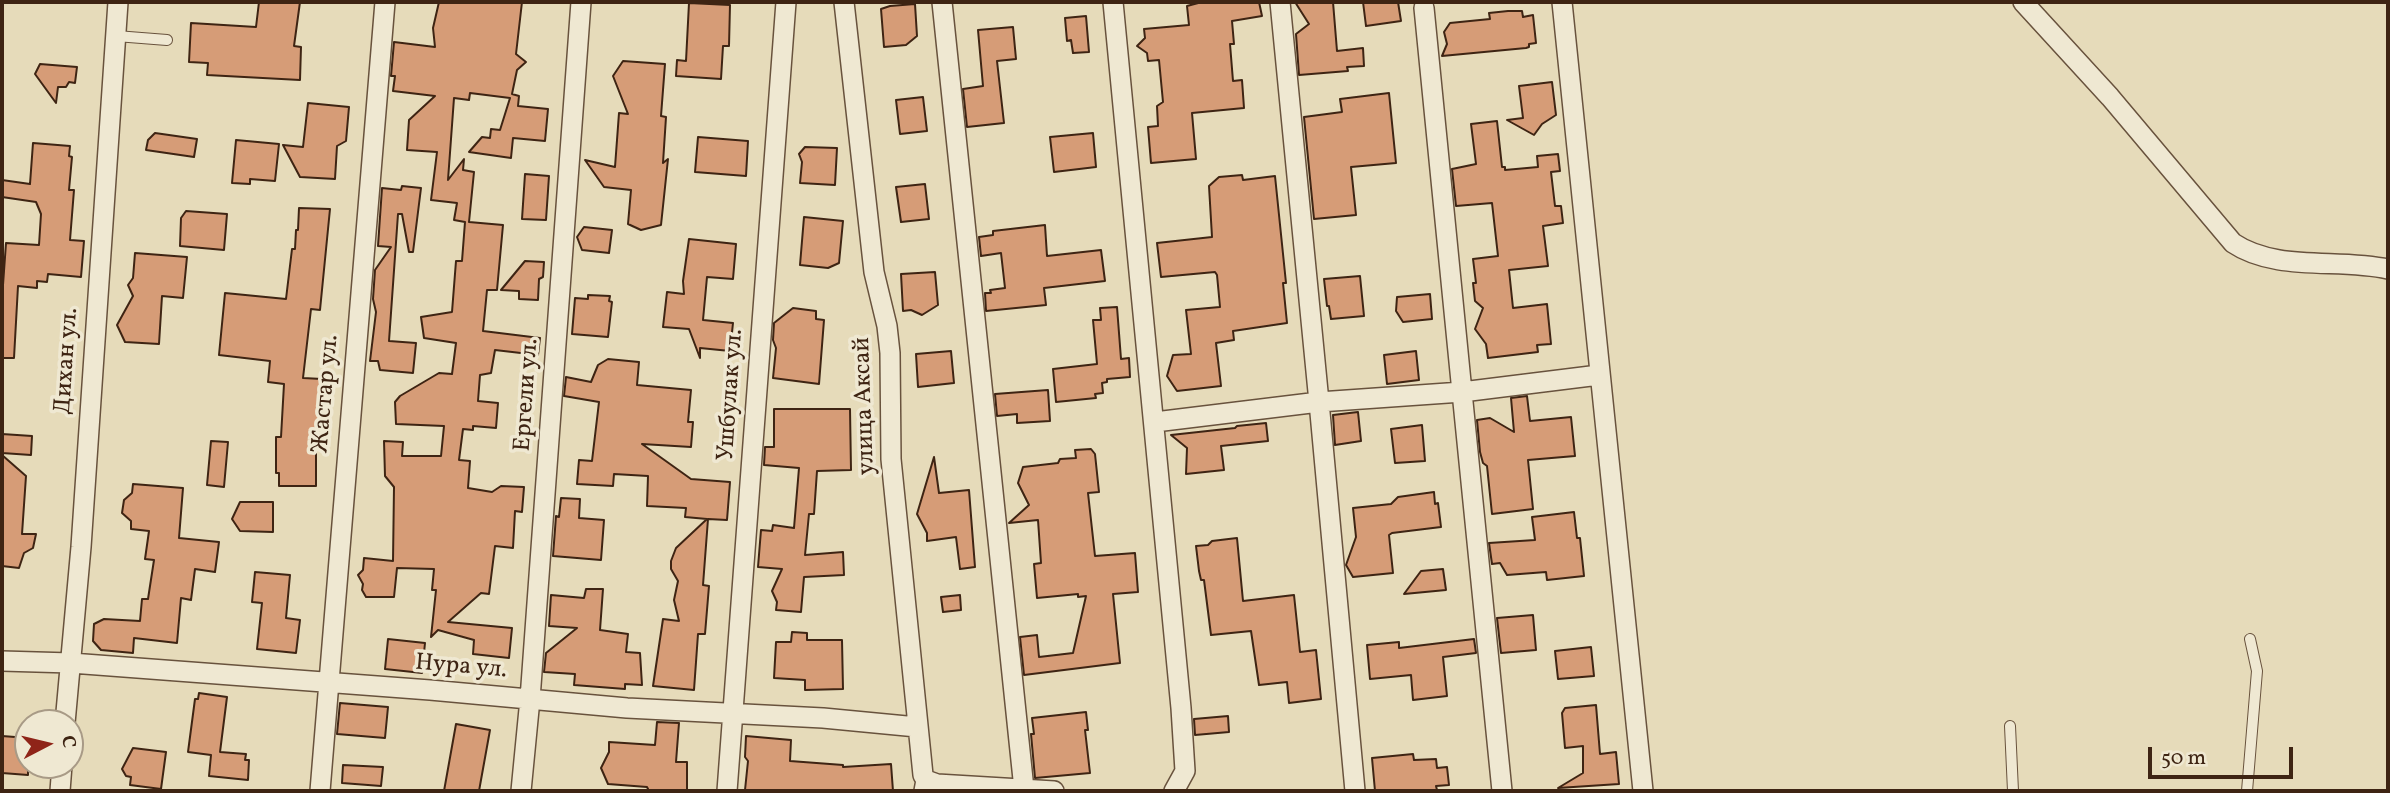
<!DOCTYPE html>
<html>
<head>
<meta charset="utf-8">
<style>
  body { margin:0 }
  #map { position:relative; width:2390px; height:793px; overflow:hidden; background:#e6dbba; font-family:Vollkorn,serif }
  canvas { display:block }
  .frame { position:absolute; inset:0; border:4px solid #3e2413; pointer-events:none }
  .north { position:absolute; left:14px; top:709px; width:70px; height:70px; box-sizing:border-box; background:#efe8d2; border:2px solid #a89a86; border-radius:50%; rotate:83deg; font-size:19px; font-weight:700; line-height:28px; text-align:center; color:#3e2413 }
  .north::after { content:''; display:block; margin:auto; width:24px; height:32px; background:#8f2418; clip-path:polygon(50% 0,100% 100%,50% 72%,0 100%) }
  .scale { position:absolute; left:2148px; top:747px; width:145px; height:32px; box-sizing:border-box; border:4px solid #3e2413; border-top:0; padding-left:9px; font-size:21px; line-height:24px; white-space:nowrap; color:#3e2413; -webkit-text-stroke:5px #efe8d2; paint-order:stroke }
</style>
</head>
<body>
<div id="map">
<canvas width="2390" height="793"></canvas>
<div class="frame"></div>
<div class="north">С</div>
<div class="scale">50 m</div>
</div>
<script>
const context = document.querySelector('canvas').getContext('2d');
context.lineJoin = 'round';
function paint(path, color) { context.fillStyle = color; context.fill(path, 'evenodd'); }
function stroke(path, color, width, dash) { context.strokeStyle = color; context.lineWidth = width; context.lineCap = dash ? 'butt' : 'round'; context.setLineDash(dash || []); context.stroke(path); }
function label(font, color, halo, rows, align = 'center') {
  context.font = font + ' Vollkorn,serif'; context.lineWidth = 7; context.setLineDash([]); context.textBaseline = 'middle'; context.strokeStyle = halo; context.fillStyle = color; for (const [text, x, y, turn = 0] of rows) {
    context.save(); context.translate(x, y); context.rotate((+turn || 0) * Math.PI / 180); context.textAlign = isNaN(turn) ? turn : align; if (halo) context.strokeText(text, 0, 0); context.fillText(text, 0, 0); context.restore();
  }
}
const building = new Path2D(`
  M259 2H300L294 46 301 47 300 80 207 75 208 63 189 62 191 23 256 27Z
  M439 2H522L516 54 526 62 517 70 512 94 519 96 518 106 548 109 545 141 513 138 511 158 469 152 482 137 490 138 491 129 500 130 510 98 470 93 469 100 454 98 448 180 464 159 463 170 474 172 469 222 503 225 497 290H487L483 331 540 338 538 355 495 350 491 373 480 375 478 401 498 403 496 428 473 426V430L463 429 459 460 470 461 468 488 492 492 501 486 524 487 522 512 515 511 513 548 495 546 489 594 481 593 448 622 512 628 509 658 473 654 474 640 438 630 431 637 436 590H432L434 569 397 568 394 597H366L362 590 363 584 358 575 363 570 364 558 393 561 394 487 385 476 384 441 403 442 402 456H441L444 426 396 424 395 402 400 396 439 373 452 374 456 343 424 338 421 317 452 312 456 261H462L465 222 454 220 457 203 431 200 437 152 407 150 409 120 435 96 393 91 395 76H391L394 42 435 47 433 28Z
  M1202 2H1259L1262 16 1232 21 1234 44H1230L1233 81 1242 80 1244 108 1192 113 1196 159 1151 163 1148 127 1158 126 1157 106 1163 102 1159 60 1148 61 1147 53 1137 46 1145 38 1144 29 1189 25 1187 6Z
  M1295 2H1333L1337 51 1363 48 1364 66 1347 67 1348 71 1299 75 1296 34 1309 24Z
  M1363 2H1398L1401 21 1366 26Z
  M689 3 730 5 729 46H723L721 79 676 76 677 60 686 61Z
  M915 4 917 36 906 45 884 47 881 9 890 6Z
  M1508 11H1522L1523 17 1533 15 1536 43 1529 44V47L1526 48 1442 56 1447 44 1444 32 1450 23 1490 19 1489 13Z
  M1086 16 1089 52 1073 53 1071 40 1067 41 1065 18Z
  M1013 27 1016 59 997 61 1004 123 967 127 963 89 983 86 978 30Z
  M623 61 665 64 661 116 666 117 663 163 668 159 661 225 641 230 628 224 631 190 604 187 585 160 615 167 619 113 628 114 613 76Z
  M40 64 77 67 75 83 69 82 66 87H58L56 103 35 74Z
  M1552 82 1556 115 1542 124 1534 135 1507 120 1523 118 1519 86Z
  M1389 93 1396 163 1351 167 1356 215 1314 219 1304 117 1342 112 1340 99Z
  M923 97 927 131 900 134 896 100Z
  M308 103 349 107 346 141 337 146 335 179 300 177 283 145 303 147Z
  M1497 121 1502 167H1505V170L1538 167 1537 156 1558 154 1560 171 1551 172 1555 206H1561L1563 223 1543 226 1548 266 1509 270 1513 308 1547 304 1551 344 1537 345 1538 352 1488 358 1486 344 1475 329 1483 308 1475 301 1473 283H1476L1473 259 1498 256 1492 203 1456 206 1452 169 1476 164 1471 124Z
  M155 133 197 139 194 157 146 150 148 140Z
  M1093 133 1096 167 1054 172 1050 137Z
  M698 137 748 141 746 176 695 172Z
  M236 140 279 144 275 181 250 179V184L232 183Z
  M33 143 70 146 69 156 72 157 69 190H74L70 240 84 241 81 277 48 274 47 282 37 281V288L18 286 14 358H2V299L6 243 39 245 41 214 36 202 2 197V180L30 184Z
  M805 147 837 148 835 185 800 183 802 162 799 154Z
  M525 174 549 176 546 220 522 219Z
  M1242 175 1243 180 1275 176 1286 283H1283L1287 323 1233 331 1234 340 1216 343 1221 386 1177 391 1167 376 1173 355 1191 354 1186 310 1220 307 1217 275 1215 272 1161 277 1157 243 1212 237 1209 186 1219 177Z
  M925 184 929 219 901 222 896 187Z
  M402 186 421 188 413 252H409L402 214H398L389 341 416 343 413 373 380 370 378 361H370L376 312 373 299 375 270 391 247 378 246 382 188 401 190Z
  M299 208 330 209 320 310 311 309 303 378 322 379 319 430H316V486H279V473H276V437H281L284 384 268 382 270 361 219 355 225 293 286 299 292 249H295L296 230H298Z
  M186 211 227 214 224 250 180 246 181 218Z
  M804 217 843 221 839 263 828 268 800 265Z
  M1045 225 1047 256 1101 250 1105 281 1044 288 1046 305 986 311 985 293H991L990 290 1005 288 1001 253 981 256 979 237 993 235V231Z
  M584 227 612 230 609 253 582 250 577 237Z
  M689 239 736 244 733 279 707 277 703 320 733 323 730 351 700 348V358L689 329 663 327 667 292 684 294 683 281Z
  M135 253 187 257 183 298 162 296 159 344 125 342 117 325 133 296 128 285 133 278Z
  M525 261 544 262 543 277 539 279 538 300 519 299V291L501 290Z
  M935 272 938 305 922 315 911 310 903 311 901 274Z
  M1360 276 1364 316 1331 319 1329 306H1327L1324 279Z
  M1430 294 1432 319 1403 322 1396 311 1397 297Z
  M588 295 610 296 609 301 612 302 608 337 572 334 575 298 588 299Z
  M1117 307 1121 359 1129 358 1130 377 1107 379V382L1102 383 1103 393 1095 394 1096 398 1056 402 1053 369 1097 364 1093 320H1101L1100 308Z
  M793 308 816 311V319L824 320 819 384 773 378 776 348 773 340 774 323Z
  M951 351 954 383 918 387 916 354Z
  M1416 351 1419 380 1387 384 1384 355Z
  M608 359 639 362 637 385 691 390 688 422H693L691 447 642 444 691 479 730 482 727 520 708 519 703 585 709 586 705 634H698L694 690 653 686 663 619 679 621 674 600 678 581 671 569V561L676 548 707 519 685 517 686 508 647 506 648 476 614 474 613 486 577 484 579 460 592 461 599 402 564 396 566 377 591 382 598 365Z
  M1048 390 1050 421 1017 423V414L997 416 995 394Z
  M1527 396 1530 421 1571 417 1575 456 1528 460 1533 509 1492 514 1487 466 1483 463 1480 452 1477 420 1490 418 1514 432 1511 398Z
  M774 409H850L851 470 817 471 814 514H809L805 555 843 552 844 575 804 577 801 612 776 610 777 602 772 591 782 569 758 567 761 530 772 531 773 525 794 528 799 468 764 465 765 447H774Z
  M1358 412 1361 441 1335 445 1333 415Z
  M1266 423 1268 441 1221 446 1224 470 1186 474 1187 448 1171 435 1235 428 1237 426Z
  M1422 425 1425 461 1395 463 1391 429Z
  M2 434 32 436 31 455 2 453Z
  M211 441 228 442 224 487 207 485Z
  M1091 449 1095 454 1099 492 1088 493 1095 556 1135 553 1138 592 1113 594 1120 663 1024 675 1020 637 1037 635 1039 657 1073 653 1086 596 1078 597V594L1037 598 1034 564 1041 563 1038 520 1009 523 1029 505 1018 483 1023 467 1058 463 1060 459 1076 458 1075 450Z
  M2 455 26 476 22 534H36L33 548 24 553 19 568 2 566Z
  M934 457 939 493 969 490 975 567 960 569 956 537 927 541V533L917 514Z
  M133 484 183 488 179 538 219 542 215 572 195 569 191 600 181 598 177 643 134 638 133 653 101 650 93 641 94 624 104 619 140 621 142 599H148L154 560 145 559 149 531 131 529V521L122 513 124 500 132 493Z
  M1434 492 1435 504 1438 503 1441 527 1392 533 1389 535 1393 573 1353 577 1346 565 1356 537 1353 508 1391 504 1398 497Z
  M561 498 580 499 579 518 604 520 601 560 553 556 556 516 559 517Z
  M240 502H273V532L240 531 232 519Z
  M1574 512 1577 538H1580L1584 576 1547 580 1546 572 1507 575 1500 563 1492 564 1489 543 1535 540 1532 517Z
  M1237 538 1243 601 1294 595 1300 652 1316 650 1321 699 1289 703 1287 682 1259 685 1251 631 1211 635 1204 580H1201L1199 571 1196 546 1208 545 1212 541Z
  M1443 569 1446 590 1404 594 1421 571Z
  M255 572 290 575 286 618 300 620 296 653 257 649 262 603 252 602Z
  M586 589H603L600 630 628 634 626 652 640 653 642 685 625 684V689L574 685 575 674 544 672 546 653 577 628 549 626 551 595 584 598Z
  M960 595 961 610 943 612 941 597Z
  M1533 615 1536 650 1501 653 1497 618Z
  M792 632 807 633V640H842L843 689 805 690V680L774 678 776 642H791Z
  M388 639 425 643 422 673 385 669Z
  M1474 639 1476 653 1443 657 1447 696 1413 700 1411 675 1370 679 1367 645 1399 642V648Z
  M1591 647 1594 676 1558 679 1555 651Z
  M199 693 227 697 220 752 246 754 245 760H249L248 780 209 776 211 755 188 752 195 699H198Z
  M340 703 388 707 385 738 337 734Z
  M1596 705 1600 754 1616 752 1619 784 1558 788 1583 773V746L1565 748 1562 713 1565 708Z
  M1086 712 1088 730H1085L1090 773 1035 778 1031 734H1034L1032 718Z
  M1228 716 1229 732 1195 735 1194 719Z
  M657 722 679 723 676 762H687V791H649L647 787 608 784 601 768 609 752V742L655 745Z
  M456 724 490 730 479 791H444Z
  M2 736 28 738V775L2 773Z
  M746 736 791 740 790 761 843 765V767L891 764 893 791 745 790 748 761 745 757Z
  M133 748 166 752 161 789 130 785 131 777 126 776 122 769Z
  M1413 754 1414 760 1436 759 1437 768 1447 767 1449 785 1436 786 1437 790 1428 791H1375L1372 758Z
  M343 765 383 767 381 786 342 783Z`);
paint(building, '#d69c77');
stroke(building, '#3e2413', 2);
const service = new Path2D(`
  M116 36 167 40
  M2010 726 2013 791
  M2247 791 2257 671 2250 639`);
const minor = new Path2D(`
  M844 2 874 272 887 326 890 353 891 459 923 775 926 780 924 791
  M942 2 1024 789
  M1113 2 1181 708 1185 771 1174 791
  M1280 2 1319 402 1462 392 1424 8
  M1562 2 1643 791
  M2023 2 2110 97 2233 243C2276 272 2338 258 2388 269
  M1155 422 1319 402 1355 791
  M2 661 71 663 430 690 627 708 823 718 917 727
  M65 723 81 547 118 2
  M926 780 937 784 1054 791
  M60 791 62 765
  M320 791 385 2
  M521 791 530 699 581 2
  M727 791 786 2
  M1502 791 1462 392 1599 375`);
stroke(service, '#68523d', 12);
stroke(minor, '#68523d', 22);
stroke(service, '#efe8d2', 10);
stroke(minor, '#efe8d2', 19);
label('24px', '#3e2413', '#efe8d2', [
  ["Дихан ул.",68,361,-86],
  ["Жастар ул.",327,394,-85],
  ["Ергели ул.",528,395,-86],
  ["Ушбулак ул.",732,395,-86],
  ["улица Аксай",866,406,-92],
  ["Нура ул.",461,668,5]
]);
</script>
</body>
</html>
